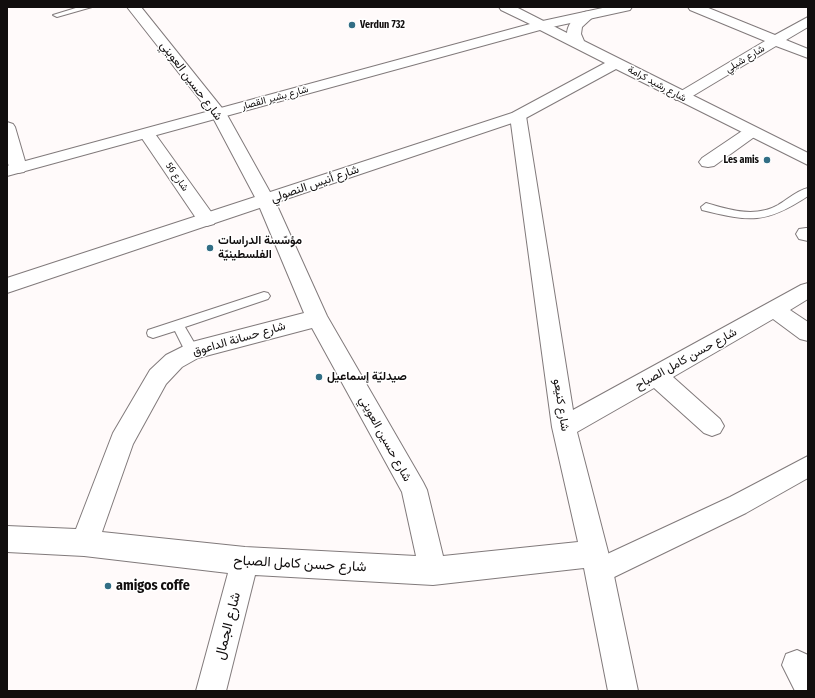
<!DOCTYPE html>
<html>
<head>
<meta charset="utf-8">
<style>
  body { margin:0 }
  #map { position:relative; width:815px; height:698px; overflow:hidden; background:#fffafa; font-family:"Fira Sans Condensed",sans-serif }
  canvas { display:block }
  .frame { position:absolute; inset:0; border:8px solid #110e0e; pointer-events:none }
</style>
</head>
<body>
<div id="map">
<canvas width="815" height="698"></canvas>
<div class="frame"></div>
</div>
<script>
const context = document.querySelector('canvas').getContext('2d');
context.lineJoin = 'round';
function stroke(path, color, width, dash) { context.strokeStyle = color; context.lineWidth = width; context.lineCap = dash ? 'butt' : 'round'; context.setLineDash(dash || []); context.stroke(path); }
function paint(path, color) { context.fillStyle = color; context.fill(path, 'evenodd'); }
function label(font, color, halo, rows, align = 'center') {
  context.font = font + ' "Fira Sans Condensed",Vazirmatn,sans-serif'; context.lineWidth = 3; context.setLineDash([]); context.textBaseline = 'middle'; context.strokeStyle = halo; context.fillStyle = color; for (const [text, x, y, turn = 0] of rows) {
    context.save(); context.translate(x, y); context.rotate((+turn || 0) * Math.PI / 180); context.textAlign = isNaN(turn) ? turn : align; if (halo) context.strokeText(text, 0, 0); context.fillText(text, 0, 0); context.restore();
  }
}
const service = new Path2D(`
  M79 7H92L57 17 53 15Z
  M808 188V196C766 224 750 222 702 210L701 207 706 203C730 210 755 218 778 205 788 199 798 190 808 188Z
  M264 292 268 293 270 296 268 299 185 327 199 351 197 355 192 356 187 355 175 331 153 338 148 336 147 333 148 330Z`);
const pedestrian = new Path2D(`
  M808 456V478L746 513 608 580 599 584 590 580 586 571 590 562 730 497Z`);
const minor = new Path2D(`
  M127 7H141L226 113 275 201 327 316 423 482 427 490 443 556 578 542 552 427 510 116 512 113H524L526 116 573 410 801 285 808 283V299L790 310 808 322V341L800 339 773 319 673 377 720 419 724 426 720 433 712 436 704 433 654 388 577 432 613 571 638 691H608L584 568 433 585 255 575 226 691H196L228 573 84 556 7 552V526L76 529 113 433 150 370 166 355 192 342 304 313 257 201 211 114ZM312 328 402 492 416 556 245 547 102 532 133 444 166 384 182 367 198 358Z
  M607 7H632L630 10 543 29 538 28 536 25 538 22Z
  M688 7H706L775 35 808 17V27L786 40 808 49V58L776 46 686 100H676L673 97 676 94 765 41 690 10Z
  M7 122 13 124 15 127 27 168 24 172 18 173 12 172C3 159 7 137 7 122Z
  M751 127 757 129 759 132 757 135 714 166 708 167 702 166 699 162 702 158 745 129Z
  M147 129 153 131 214 216 216 220 214 224 207 226 200 224 139 134 141 131Z
  M806 228H808V241L799 239 796 234 799 229Z
  M797 650 808 655V691H795L782 665 786 654Z`);
const tertiary = new Path2D(`
  M499 7H516L567 33C568 21 581 9 593 12L595 15 582 27 581 34 584 41 808 153V165L616 69 524 119 7 293V278L512 113 605 63 540 30 7 176V166L530 24 501 10Z`);
stroke(service, '#817a7b', 2);
stroke(pedestrian, '#817a7b', 2);
stroke(minor, '#817a7b', 2);
stroke(tertiary, '#817a7b', 2);
paint(service, '#fff');
paint(pedestrian, '#fff');
paint(minor, '#fff');
paint(tertiary, '#fff');
for (const [x, y, r, color] of [
  [352,25,4,"#326e85"],
  [767,160,4,"#326e85"],
  [210,248,4,"#326e85"],
  [319,377,4,"#326e85"],
  [108,586,4,"#326e85"]
]) { const dot = new Path2D(); dot.arc(x, y, r, 0, 2 * Math.PI); context.fillStyle = color; context.fill(dot); stroke(dot, '#fff', 1.5); }
label('bold 10px', '#110e0e', '#fff', [
  ["Verdun 732",360,25],
  ["Les amis",759,160,"right"]
], 'left');
label('10px', '#110e0e', '#fff', [
  ["شارع شيلي",745,59,-31],
  ["شارع رشيد كرامة",657,84,28],
  ["شارع بشير القصار",275,98,-15],
  ["شارع 56",177,177,55]
]);
label('12px', '#110e0e', '#fff', [
  ["شارع حسين العويني",191,81,53],
  ["شارع أنيس النصولي",315,184,-19],
  ["شارع حسانة الداعوق",239,339,-16],
  ["شارع حسن كامل الصباح",686,359,-29],
  ["شارع كنيعو",561,405,81],
  ["شارع حسين العويني",385,439,61]
]);
label('bold 12px', '#110e0e', '#fff', [
  ["مؤسّسة الدراسات",218,241],
  ["الفلسطينيّة",218,255],
  ["صيدليّة إسماعيل",327,377]
], 'left');
label('14px', '#110e0e', '#fff', [
  ["شارع حسن كامل الصباح",300,564,3],
  ["شارع الجمال",228,626,-76]
]);
label('bold 14px', '#110e0e', '#fff', [
  ["amigos coffe",116,586]
], 'left');
</script>
</body>
</html>
